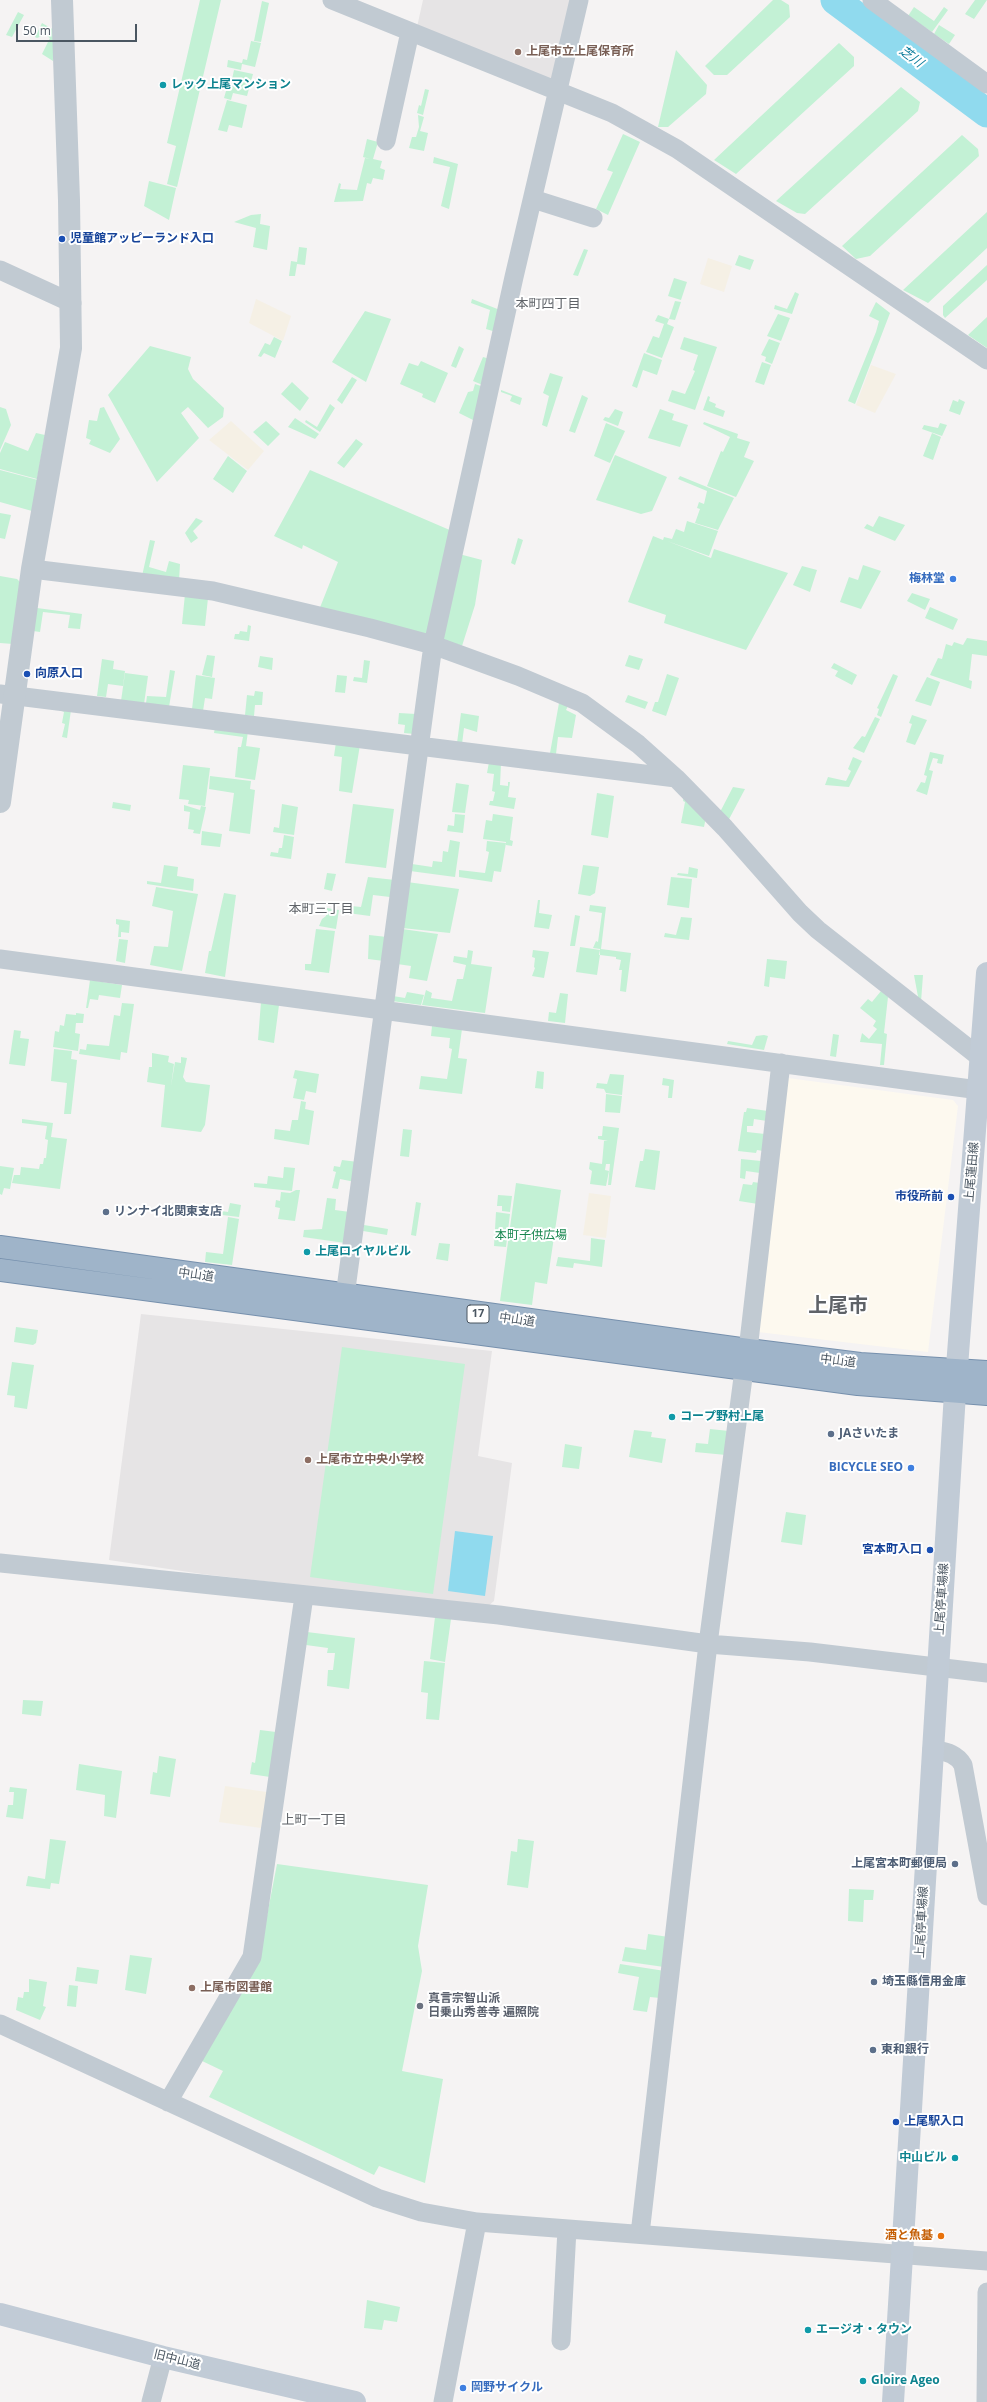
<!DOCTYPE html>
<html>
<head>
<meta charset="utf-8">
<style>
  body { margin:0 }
  #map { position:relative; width:987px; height:2402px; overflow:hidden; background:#f5f3f3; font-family:"Open Sans",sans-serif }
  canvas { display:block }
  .scale { position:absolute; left:16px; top:24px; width:121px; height:18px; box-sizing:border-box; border:2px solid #4a5661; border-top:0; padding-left:5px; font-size:12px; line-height:14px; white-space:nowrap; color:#4a5661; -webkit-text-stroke:3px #fff; paint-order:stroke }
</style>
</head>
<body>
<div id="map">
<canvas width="987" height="2402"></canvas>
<div class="scale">50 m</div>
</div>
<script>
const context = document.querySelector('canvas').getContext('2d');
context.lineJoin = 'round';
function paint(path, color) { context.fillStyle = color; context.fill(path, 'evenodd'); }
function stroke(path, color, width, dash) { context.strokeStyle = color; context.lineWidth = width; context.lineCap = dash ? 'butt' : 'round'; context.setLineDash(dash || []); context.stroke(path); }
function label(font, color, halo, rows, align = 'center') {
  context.font = font + ' "Open Sans","Noto Sans JP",sans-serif'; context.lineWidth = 4; context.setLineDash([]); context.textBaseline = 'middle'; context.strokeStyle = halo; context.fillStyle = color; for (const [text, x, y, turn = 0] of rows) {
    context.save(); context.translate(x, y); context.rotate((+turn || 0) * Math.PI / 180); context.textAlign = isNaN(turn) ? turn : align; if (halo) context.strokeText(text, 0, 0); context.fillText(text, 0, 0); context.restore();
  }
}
paint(new Path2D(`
  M788 1078 953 1100 958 1106 928 1352 758 1332Z`), '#fdf9ef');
paint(new Path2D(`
  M423 0H573L555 76 546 82 417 27Z
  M141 1314 492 1351 478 1456 512 1463 494 1601 487 1607 202 1574 109 1560Z`), '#e6e4e5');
paint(new Path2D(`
  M200 0H221L177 187 167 184 176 146 167 143Z
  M773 0H781L789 5 790 17 727 75H714L705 66Z
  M975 0H987L974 19 965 14Z
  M262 1 269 3 261 42 254 41Z
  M914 7 934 21 944 7 948 10 932 32 908 16Z
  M18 12 24 15 12 37 6 35Z
  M42 23 54 30 53 61 42 54 50 38 45 35 37 38 35 37Z
  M939 25 955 35 949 44 934 34Z
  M251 41 261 43 255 67 242 64 241 70 227 67 228 60 242 63 243 59 247 60Z
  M839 43 854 57V66L736 174 714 160Z
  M676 50 707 85 706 94 668 127H658Z
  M234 70 253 74 247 96 233 93 231 100 224 98 228 84H231Z
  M901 87 920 102 918 111 805 214 797 213 776 201Z
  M425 89 429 90 423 115 417 113 419 105 421 106Z
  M227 100 247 105 242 128 229 125 227 132 218 130Z
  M418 115 424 117 420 131 428 133 424 151 409 148 412 137H416L419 127Z
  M623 134 640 142 608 215 596 209 613 172 607 170Z
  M962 135 978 149 979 156 870 256 856 259 842 246Z
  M367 139 378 142 373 159 382 161 380 168 385 170 383 180 373 178 371 184 367 183 363 201 334 202 339 183 341 184 340 189 357 190 365 158 370 159 363 157Z
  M434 157 458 164 449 209 441 206 450 167 433 163Z
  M149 181 176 188 169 220 144 206Z
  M987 212V248L928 303 903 290Z
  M261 214 260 224 270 226 267 250 253 247 256 228 234 222 251 215Z
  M299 247 307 248 305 265 297 264 295 276H289L291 261 297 262Z
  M584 249 588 250 578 276 573 275Z
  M739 255 754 260 750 270 735 265Z
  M987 265V280L945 318 943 315V306Z
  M674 278 687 282 681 300 668 296Z
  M795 292 799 294 792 314 774 309 775 305 787 309Z
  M472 299 500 310 496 332 486 329 490 310 471 303Z
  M675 301 681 302 675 320 669 319 667 324 674 327 662 358 646 352 653 336 659 338 664 324 655 321 658 315 669 319Z
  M876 302 890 313 855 404 848 401 876 332 879 321 869 316Z
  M365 311 391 319 366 382 332 362Z
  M778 314 790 318 781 341 767 336Z
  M987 317V348L968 335Z
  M274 337 282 341 275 358 264 353 261 357 258 356 265 343 270 345Z
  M684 337 717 347 695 410 668 401 672 390 685 394 695 371 693 370 698 355 680 349Z
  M769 339 780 343 772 364 765 361 766 357 761 355Z
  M150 346 191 357 188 369 193 379 224 408 223 417 208 428 188 407 181 413 199 438 157 482 108 395Z
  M459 346 464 349 456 368 451 366Z
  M644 353 662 360 657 375 643 370 637 388 632 386Z
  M483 357 490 359 485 386 473 381Z
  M421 361 448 373 435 403 422 397 423 394 400 384 409 363 418 366Z
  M762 362 771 365 764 385 755 382Z
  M550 373 563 377 547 427 542 425 549 396 543 393Z
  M352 377 357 380 342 404 337 400Z
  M292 382 309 398 300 411 281 394Z
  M475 384 484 387 477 422 459 413 468 392 473 391Z
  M501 390 522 398 520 405 510 401 512 396 501 392Z
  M582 395 588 398 575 433 569 431Z
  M708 396 710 397 709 401 716 404 715 407 725 411 723 417 703 410Z
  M959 399 965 402 960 415 949 411 953 400 958 402Z
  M330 404 335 408 320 432 305 422 306 420 317 427Z
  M0 407 6 409 11 425 0 450Z
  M104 407 120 439 110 453 89 444 91 440 86 438 89 420 97 421 100 408Z
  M615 409 623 412 618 426 603 420 605 417 609 418Z
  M660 409 674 414 672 420 688 425 680 447 648 438Z
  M295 418 319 434 315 439 288 427Z
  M266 421 280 434 268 446 253 432Z
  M704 422 738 434 737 438 750 442 744 457 754 461 736 497 707 486 721 451 723 452 730 437 703 424Z
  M606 423 625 431 610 463 594 456Z
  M940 423 947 425 942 436 922 429 924 425 938 428Z
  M36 433 45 435 37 479 0 469V453L5 442 28 451Z
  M932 433 941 437 933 460 923 456Z
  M356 439 363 444 344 468 337 463Z
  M615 455 667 477 652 511 641 514 596 500Z
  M228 456 247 471 233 493 213 479Z
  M0 470 38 480 32 511 0 502Z
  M310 470 452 531 430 630 424 635 319 610 338 562 303 545 302 549 274 536Z
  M680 476 734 498 718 530 695 523 700 509 697 508 699 502 704 504 707 491 678 479Z
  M0 513 11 515 5 539 0 538Z
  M879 516 905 525 895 541 864 528 867 524 873 527Z
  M196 518 203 521 193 531 198 538 191 543 185 533Z
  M687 521 718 531 709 556 667 541 711 558 714 549 788 573 746 650 664 623 666 615 628 602 653 536 663 540 664 537 672 539 676 529 684 532Z
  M518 538 523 540 515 565 511 563Z
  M150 540 155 541 149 567 166 572 169 561 180 564 179 581 142 576Z
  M459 554 482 560 475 605 462 646 442 639Z
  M863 565 881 571 861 609 840 602 849 577 858 580Z
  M802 566 817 570 810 592 793 585Z
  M0 576 17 579 20 582 13 644 0 643Z
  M912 593 930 599 925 610 907 601Z
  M185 594 208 598 205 626 182 624Z
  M930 607 958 619 953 630 925 618Z
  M37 608 82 614 80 629 68 628 70 615 43 612 40 632 33 631Z
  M248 625 251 626 249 641 234 639 235 634H239L240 631 247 632Z
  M967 638 987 641V656L972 654 969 680 972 681 971 689 930 675 938 658 942 659 946 644 952 646 954 642 963 645Z
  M207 655 215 656 212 677 202 675Z
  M629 655 643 659 639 670 625 666Z
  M260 656 273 658 272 670 258 667Z
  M102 659 114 661 113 669 125 671 123 686 108 684 106 697 97 696Z
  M364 660 370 661 367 683 353 681 354 677 362 678Z
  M834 663 857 675 852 685 835 676 838 671 831 668Z
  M170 670 175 671 169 707 146 703 147 696 166 697Z
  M125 673 148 676 144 704 121 701Z
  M667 674 679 678 666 716 652 711 655 702H658Z
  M893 674 898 676 881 717 877 715 879 709 877 708Z
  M196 675 215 678 212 699 205 698 203 711 192 709Z
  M337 675 347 676 345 693 335 692Z
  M927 677 940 682 931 706 915 701Z
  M255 691 263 692 262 705H255L254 716 245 715 247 695 254 696Z
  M628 695 648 702 645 709 625 702Z
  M559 703 568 706 566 710 576 715 572 738 558 737 556 754 550 753Z
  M62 708 71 710 67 738 62 737 65 724 62 723 64 712 62 711Z
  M399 713 416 714 414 734 404 733 405 725 398 724Z
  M461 713 479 716 477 732 464 728 462 744 457 743Z
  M912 715 927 720 915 745 906 742 912 724 909 723Z
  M875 717 880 719 864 753 853 748 862 736 865 737Z
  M215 727 248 731 246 746 260 748 255 780 235 777 238 747H241L243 737 214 733Z
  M336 742 360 745 352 793 339 791 342 757 334 756Z
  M930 752 944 755 942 764 937 763 938 759 933 758 929 770 933 771 927 795 916 791 921 782 925 783 927 776 924 775Z
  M853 757 862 761 849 787 825 785 828 777 846 781 851 771 848 769Z
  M489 762 501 764 500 785 508 786V782H510L508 797 516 798 514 809 489 805 490 801H493L495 792 492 791 494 774 487 773Z
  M183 765 210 768 205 806 188 804 189 800 179 799Z
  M210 776 251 781 250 789 255 790 250 834 229 831 234 793 209 789Z
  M456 783 469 785 465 813 452 812Z
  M733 787 745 789 727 823 719 814Z
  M597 793 614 796 608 838 591 835Z
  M684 794 706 817 704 827 681 823 685 802 683 801Z
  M113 802 131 805 130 811 112 808Z
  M282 804 298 807 294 835 273 832 274 827 279 828Z
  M353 804 394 809 386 868 345 863Z
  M184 805 200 810 201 806 206 807 200 834 193 833 194 830 188 829 190 812 184 811Z
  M455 814 465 815 463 833 447 831 448 825 454 826Z
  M493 814 513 817 510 840 513 841 512 846 506 845V842L483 839 486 820 492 821Z
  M202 831 222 834 220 847 201 845Z
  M284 835 294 837 291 859 270 856 271 852 278 853 279 848H282Z
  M450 840 460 842 455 877 410 871 412 864 432 867 433 861 442 862 443 851 448 852Z
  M487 841 506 843 501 872 494 871 492 882 459 877V870L485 873 489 852 486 851Z
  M164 865 178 867 177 876 194 879 193 891 147 884V881L161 883Z
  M583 865 599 867 595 893 590 896 578 894Z
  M689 867 698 869 697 878 677 875 678 873 688 874Z
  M327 873 336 874 332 891 324 889Z
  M368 877 395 880 390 897 373 895 370 916 340 912 342 905 361 907Z
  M671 877 692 879 689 908 667 905Z
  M407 882 459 889 450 933 402 928Z
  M156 887 198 894 182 971 150 965 154 946 168 947 173 911 152 906Z
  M224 893 236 895 225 977 205 973 209 951H211Z
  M538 900H540L539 913 552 915 549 929 534 927Z
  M590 905 606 907 601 949 631 953 626 992 620 991 622 970H619L621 960 616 959V957L600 955 597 975 576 972 580 947 600 950 599 955H600V949L593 948 596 941 598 942 602 913 589 911Z
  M327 908 339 910 336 929 319 926 322 919 326 916Z
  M575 915 580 916 575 946H570Z
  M681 917 692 918 689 940 664 937 665 933 676 935Z
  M116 919 130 921 129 933 121 932V937H118L119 925 116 924Z
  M316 929 335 931 329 973 305 970V964H311Z
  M402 929 438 934 427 981 409 978 411 966 397 964Z
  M369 935 387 937 384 961 368 959Z
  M119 939 128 940 125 963 116 961Z
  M468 950 473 951 471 964 492 967 485 1013 422 1005 426 990 432 993 431 998 452 1001 457 979H463L466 965 453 962 454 956 467 958Z
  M533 950 549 952 544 978 532 976 535 968 534 967 535 958 532 957Z
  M767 959 787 961 785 979 770 977 769 987 764 986Z
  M914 975H923L921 1002H919Z
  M90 980 122 985 120 998 99 995 98 1000 90 999 88 1008H86Z
  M881 991 888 997 884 1033 887 1034 884 1065H880L882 1044 860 1042 862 1033 869 1039 877 1029 873 1026 876 1021 860 1008 868 999 872 1002Z
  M407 992 424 995 421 1005 392 1001 393 996 405 998Z
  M560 993 568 994 565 1023 548 1021 549 1012 556 1013Z
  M261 1002 279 1005 274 1043 258 1040Z
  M122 1003 134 1004 127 1053 121 1052 120 1060 79 1054 80 1049 86 1050 87 1044 109 1046 114 1015 120 1016Z
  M76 1013 84 1014 83 1023H76L75 1033 80 1034 78 1051 53 1047 55 1031 59 1032 60 1025 64 1026 66 1014 76 1015Z
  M432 1026 462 1029 458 1058 467 1059 462 1094 419 1089 421 1076 447 1079 452 1049 449 1048 450 1038 431 1036Z
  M14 1030 21 1031 20 1038 29 1039 25 1066 9 1064Z
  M833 1034 839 1035 836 1057 830 1056Z
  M764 1035 768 1036 764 1050 727 1044 728 1041 752 1045 756 1036Z
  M54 1049 72 1051 71 1059 77 1060 71 1114H64L67 1083 51 1081Z
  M152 1053 169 1056 168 1062 174 1064 171 1086 175 1062 181 1063V1057L187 1058 183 1077 186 1082 210 1085 205 1125 201 1132 161 1127 165 1085 147 1082 149 1067H152Z
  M295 1070 319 1074 316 1093 306 1091 304 1100 293 1098 297 1079 293 1078Z
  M537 1071 544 1072 543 1089 535 1088Z
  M610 1074 624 1075 622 1095 606 1093 604 1089 596 1088 597 1083 607 1084Z
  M663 1078 674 1080 672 1098H668L669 1086 662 1085Z
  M606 1094 622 1096 620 1113 605 1112Z
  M301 1101 306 1102 305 1109 314 1111 309 1145 274 1139 275 1129 290 1131 292 1120H298Z
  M747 1108 768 1111 767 1121 754 1119 753 1126H747V1132L765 1134 763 1151 757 1150 756 1153 738 1151 744 1112H746Z
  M22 1119 53 1123 51 1137 67 1139 60 1189 12 1183 14 1175H20L21 1167 39 1169 40 1164H43L44 1158H46L48 1140 45 1139 47 1126 22 1123Z
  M603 1126 619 1128 611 1185H608L610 1164H606L605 1170 609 1171 606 1186 590 1184 592 1171 589 1169 590 1162 602 1164 604 1141H608L598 1139V1136H602Z
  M403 1129 412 1130 409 1157 400 1156Z
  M645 1149 660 1151 655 1190 635 1187 640 1161H643Z
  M741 1159 761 1161 760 1173 746 1171 745 1179 740 1178Z
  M342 1160 358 1162 355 1182 340 1179 338 1189 332 1188 336 1172 333 1171 334 1166 340 1167Z
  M0 1166 14 1168 10 1189 4 1188 2 1195 0 1194Z
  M284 1167 295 1168 292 1191 254 1187V1183L267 1184 268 1176 283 1178Z
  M753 1182 760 1183 758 1204 739 1201 743 1184 752 1185Z
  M516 1183 561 1190 547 1284 535 1282 532 1305 500 1301Z
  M296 1190H300L295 1221 278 1219 280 1208 275 1207 276 1200 280 1201 281 1192 290 1193Z
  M498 1195 512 1196 510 1212 502 1211V1206H497Z
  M327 1198 336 1199 335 1210 350 1212 345 1243 303 1237 304 1230 322 1229Z
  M416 1202 421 1203 416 1236 411 1235Z
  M230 1203 241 1205 239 1217 214 1214 215 1210 228 1212Z
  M496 1212 510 1214 506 1247 494 1246Z
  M228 1217 239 1219 232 1265 205 1262 206 1252 223 1254Z
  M364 1225 388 1229 387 1235 363 1231Z
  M591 1238 605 1240 602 1267 574 1263 573 1268 556 1266 558 1257 590 1261Z
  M439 1243 450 1244 448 1261 436 1259Z
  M16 1327 38 1330 36 1343 33 1345 14 1342Z
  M342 1347 465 1364 433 1594 310 1577Z
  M12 1362 34 1365 27 1409 14 1407 15 1396 7 1395Z
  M710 1429 729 1431 726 1455 695 1452 696 1443 708 1444Z
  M634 1430 652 1432 651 1437 666 1439 662 1463 629 1457Z
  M565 1444 582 1447 579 1469 562 1467Z
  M786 1512 806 1515 802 1545 781 1542Z
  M435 1617 451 1619 445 1662 430 1659Z
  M307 1632 355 1638 349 1689 327 1686 328 1670H333L335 1653H327L328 1648 306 1645Z
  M424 1661 445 1663 439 1720 426 1719 428 1693 421 1692Z
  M23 1700 43 1701 41 1716 22 1714Z
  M260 1730 276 1732 270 1777 250 1774 252 1762 255 1763Z
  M159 1756 176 1759 170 1797 150 1794 153 1772 157 1773Z
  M79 1764 122 1771 116 1818 104 1816 105 1795 76 1790Z
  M10 1787 27 1789 23 1819 6 1817 8 1805H13L14 1792H9Z
  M50 1839 66 1841 59 1884 51 1883 50 1889 26 1886 28 1876 45 1879Z
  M518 1839 534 1841 528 1888 507 1885 511 1851 517 1852Z
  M277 1864 428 1885 418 1946 422 1971 402 2071 443 2079 425 2183 379 2166 374 2175 209 2097 223 2071 200 2060 259 1957Z
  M849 1889 874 1890 873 1900H864L863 1922 848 1921Z
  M648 1934 669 1937 664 1967 622 1961 625 1947 646 1950Z
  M130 1955 152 1958 146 1994 125 1990Z
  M620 1964 665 1971 660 1998 650 1997 647 2012 633 2010 639 1977 618 1973Z
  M77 1967 99 1970 97 1984 75 1981Z
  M29 1979 47 1982 43 2006 46 2007 40 2020 16 2010 18 1997 23 1998 24 1992H29Z
  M69 1985 78 1986 76 2007 67 2006Z
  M367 2300 400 2307 397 2322 384 2320 382 2330 364 2328Z`), '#c3f1d5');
paint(new Path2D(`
  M708 258 732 266 724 292 700 284Z
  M256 299 291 316 283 341 249 323Z
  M871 365 896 374 875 413 856 405Z
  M231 421 264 451 248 470 209 440Z
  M589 1193 611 1196 606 1238 583 1235Z
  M225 1786 267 1792 261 1828 219 1822Z`), '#f5f0e5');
paint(new Path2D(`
  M455 1531 493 1536 485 1596 448 1591Z`), '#90daee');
stroke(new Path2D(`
  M835 0 987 113`), '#90daee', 29);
const trunk = new Path2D(`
  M0 1247 748 1350 860 1364 987 1372
  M0 1270 858 1384 987 1394`);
stroke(trunk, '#7690ad', 24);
stroke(new Path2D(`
  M332 0 612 113 677 149 987 360
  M872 0 987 84
  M386 141 410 32
  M533 199 593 218
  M0 270 72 303
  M32 569 213 591 370 628 433 645 518 676 582 703 638 744 676 778 725 828 800 913 818 930 982 1059
  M0 694 676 778
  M0 959 987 1091
  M345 1296 433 645 514 277 579 0
  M748 1350 781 1063
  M0 1563 499 1615 708 1644 810 1652 987 1673
  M932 1749C946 1752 956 1753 963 1765L987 1896
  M0 2024 377 2198 421 2212 477 2222 987 2261
  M168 2102 252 1957 304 1596
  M640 2234 708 1644 744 1370
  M561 2341 567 2229
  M151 2402 163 2357
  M443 2402 477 2222
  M986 2402 987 2292`), '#c1cad2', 19);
stroke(new Path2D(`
  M0 802 32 569 71 348 69 200 62 0`), '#c1cad2', 22);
stroke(new Path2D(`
  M0 2314 163 2357 355 2402
  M893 2402 955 1393 987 973`), '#c1cbd6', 22);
stroke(trunk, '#9fb4c9', 22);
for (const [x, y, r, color] of [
  [518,52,4,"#8d6e63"],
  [163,85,4,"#0f9aa8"],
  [62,239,4,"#1a4fb4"],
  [953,579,4,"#3f7fe0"],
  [27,674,4,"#1a4fb4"],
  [951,1197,4,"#1a4fb4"],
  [106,1212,4,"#5c6f8a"],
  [307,1252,4,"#0f9aa8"],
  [672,1417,4,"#0f9aa8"],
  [831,1434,4,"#5c6f8a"],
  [308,1460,4,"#8d6e63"],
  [911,1468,4,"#3f7fe0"],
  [930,1550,4,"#1a4fb4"],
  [955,1864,4,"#5c6f8a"],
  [874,1982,4,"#5c6f8a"],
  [192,1988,4,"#8d6e63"],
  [420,2006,4,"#6b7280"],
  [873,2050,4,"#5c6f8a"],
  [896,2122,4,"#1a4fb4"],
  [955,2158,4,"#0f9aa8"],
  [941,2236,4,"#e8710a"],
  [808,2330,4,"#0f9aa8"],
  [863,2381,4,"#0f9aa8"],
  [463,2388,4,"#3f7fe0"]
]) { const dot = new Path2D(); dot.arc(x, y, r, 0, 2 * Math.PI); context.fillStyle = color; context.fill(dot); stroke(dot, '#fff', 1.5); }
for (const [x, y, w] of [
  [478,1314,22]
]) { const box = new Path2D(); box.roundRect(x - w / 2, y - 9, w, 18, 3); context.fillStyle = '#fff'; context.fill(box); stroke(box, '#4a5661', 1); }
label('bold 11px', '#4a5661', null, [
  ["17",478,1314]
]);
label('bold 12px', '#785e54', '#fff', [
  ["上尾市立上尾保育所",526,52],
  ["上尾市立中央小学校",316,1460],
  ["上尾市図書館",200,1988]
], 'left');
label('bold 12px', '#0d838f', '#fff', [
  ["レック上尾マンション",171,85],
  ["上尾ロイヤルビル",315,1252],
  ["コープ野村上尾",680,1417],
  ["中山ビル",947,2158,"right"],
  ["エージオ・タウン",816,2330],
  ["Gloire Ageo",871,2381]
], 'left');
label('bold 12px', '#164399', '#fff', [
  ["児童館アッピーランド入口",70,239],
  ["向原入口",35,674],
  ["市役所前",943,1197,"right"],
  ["宮本町入口",922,1550,"right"],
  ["上尾駅入口",904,2122]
], 'left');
label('bold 12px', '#366cbe', '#fff', [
  ["梅林堂",945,579],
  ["BICYCLE SEO",903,1468],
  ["岡野サイクル",471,2388,"left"]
], 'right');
label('12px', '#4a5661', '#fff', [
  ["上尾蓮田線",972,1172,-85],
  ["中山道",196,1275,8],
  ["中山道",517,1320,8],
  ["中山道",838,1361,7],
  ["上尾停車場線",942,1599,-86],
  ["上尾停車場線",922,1922,-87],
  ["旧中山道",177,2360,14]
]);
label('bold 12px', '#4e5e75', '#fff', [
  ["リンナイ北関東支店",114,1212],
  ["JAさいたま",839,1434],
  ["上尾宮本町郵便局",947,1864,"right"],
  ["埼玉縣信用金庫",882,1982],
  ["東和銀行",881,2050]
], 'left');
label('12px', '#17864f', '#fff', [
  ["本町子供広場",531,1236]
]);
label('bold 12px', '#5b616d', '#fff', [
  ["真言宗智山派",428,1999],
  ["日乗山秀善寺 遍照院",428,2013]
], 'left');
label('bold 12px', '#c56008', '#fff', [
  ["酒と魚基",933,2236]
], 'right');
label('italic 13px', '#0c7c9b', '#fff', [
  ["芝川",911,57,37]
]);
label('13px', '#5f6368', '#fff', [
  ["本町四丁目",548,304],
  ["本町三丁目",321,909],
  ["上町一丁目",314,1820]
]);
label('bold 20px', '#5f6368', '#fff', [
  ["上尾市",838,1306]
]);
</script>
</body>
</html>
